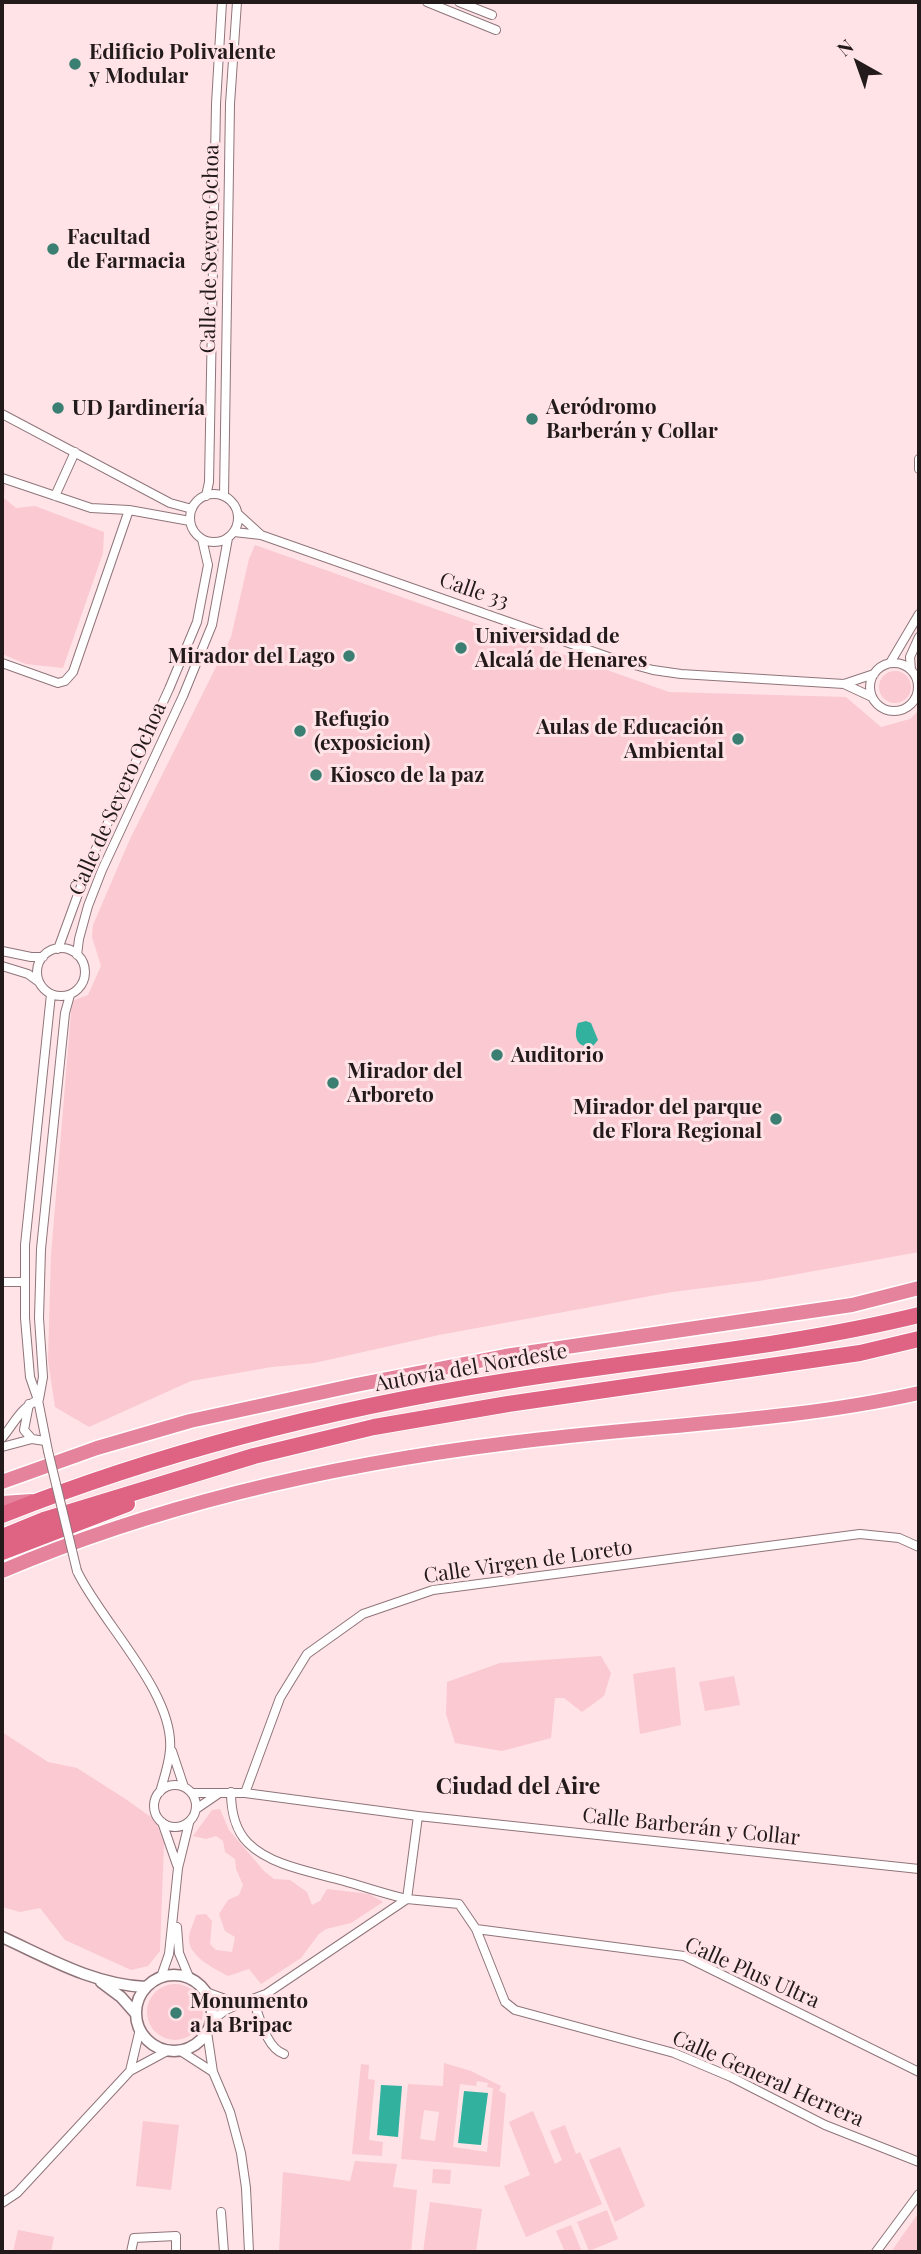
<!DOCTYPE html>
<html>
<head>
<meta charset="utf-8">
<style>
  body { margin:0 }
  #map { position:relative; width:921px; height:2254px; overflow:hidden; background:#ffe3e7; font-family:"Playfair Display",serif }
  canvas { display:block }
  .frame { position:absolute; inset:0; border:4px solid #231a1b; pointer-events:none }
  .north { position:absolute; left:823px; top:28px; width:70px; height:70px; -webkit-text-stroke:5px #ffe3e7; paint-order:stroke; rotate:320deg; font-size:19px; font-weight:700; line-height:28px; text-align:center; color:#231a1b }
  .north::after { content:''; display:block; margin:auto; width:24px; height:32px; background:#231a1b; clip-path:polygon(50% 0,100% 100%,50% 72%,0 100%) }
</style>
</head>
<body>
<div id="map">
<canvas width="921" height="2254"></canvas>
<div class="frame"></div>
<div class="north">N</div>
</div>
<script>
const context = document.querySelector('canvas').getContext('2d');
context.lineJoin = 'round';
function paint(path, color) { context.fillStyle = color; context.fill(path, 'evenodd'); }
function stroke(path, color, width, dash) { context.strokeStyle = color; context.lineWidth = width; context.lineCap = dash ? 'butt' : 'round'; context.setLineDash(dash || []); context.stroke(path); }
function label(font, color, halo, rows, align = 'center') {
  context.font = font + ' "Playfair Display",serif'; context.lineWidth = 6; context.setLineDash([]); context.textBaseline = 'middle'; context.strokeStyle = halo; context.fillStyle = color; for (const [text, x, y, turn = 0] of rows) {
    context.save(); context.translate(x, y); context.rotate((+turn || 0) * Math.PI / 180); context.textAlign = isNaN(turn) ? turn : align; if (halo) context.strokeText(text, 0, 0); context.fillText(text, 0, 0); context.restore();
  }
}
paint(new Path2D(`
  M2 484 5 485 4 498 16 508 35 506 104 532 103 553 63 668 26 664 2 654Z
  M255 545 669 692 846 697 881 727 910 719 919 710V1252L759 1281 672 1292 439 1335 314 1363 272 1367 191 1381 89 1427 55 1407 48 1360 51 1255 72 1001 88 995 101 966 92 937 93 925 130 839 231 637 249 559Z
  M879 687a16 16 0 1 1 32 0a16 16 0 1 1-32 0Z
  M601 1656 611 1673 604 1696 582 1712 564 1698H555L551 1738 502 1751 455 1743 446 1714 447 1682 500 1663Z
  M675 1667 681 1725 640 1734 633 1674Z
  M734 1676 740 1705 705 1711 699 1682Z
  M2 1732 48 1762 77 1768 127 1800 155 1820 164 1843 160 1951 148 1966 131 1970 65 1940 40 1908 20 1912 2 1907Z
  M220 1809 229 1830 264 1871 274 1879 290 1880 307 1892 312 1905 320 1901 327 1889 369 1894 383 1902 351 1923 326 1929 319 1934 301 1958 261 1984 249 1969 228 1976C214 1968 187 1956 189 1937 190 1930 194 1922 196 1915L206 1914 212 1921 210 1944 216 1950 232 1952 235 1937 225 1931 219 1914 228 1900 239 1895 243 1885 236 1869 235 1859 225 1852 223 1841 216 1836 206 1839 193 1836 212 1810Z
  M147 2012a28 28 0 1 1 56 0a28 28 0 1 1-56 0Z
  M444 2063 471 2071 501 2086 499 2091 506 2094 500 2167 401 2159 408 2084 443 2086ZM477 2081 488 2083 487 2087 493 2088 487 2152 453 2147 460 2084 476 2086ZM424 2110 439 2112 435 2141 420 2139Z
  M361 2064 369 2065 368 2079 375 2080 369 2140 383 2142 382 2156 352 2154Z
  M533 2111 555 2164 562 2160 550 2131 565 2125 576 2154 580 2152 602 2204 526 2237 504 2186 530 2175 509 2122Z
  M143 2121 179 2125 171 2190 136 2186Z
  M620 2147 645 2206 615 2222 589 2160Z
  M355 2161 397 2164 393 2187 417 2190 411 2252H279L283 2172 350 2181Z
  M433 2169 451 2170 450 2184 432 2183Z
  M430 2202 482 2209 476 2252H423Z
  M607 2210 618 2239 589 2251 577 2222Z
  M919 2212V2252H891Z
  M571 2225 582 2252H565L556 2231Z
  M18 2230 54 2237 51 2252H13Z`), '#fac9d2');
paint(new Path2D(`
  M586 1021 591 1023 598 1040 593 1046C577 1049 573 1037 578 1023Z
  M381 2085 402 2086 398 2137 377 2135Z
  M464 2091 488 2093 481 2145 458 2143Z`), '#31b19e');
const minor = new Path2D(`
  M427 2 496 30
  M459 2 492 15
  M2 414 170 503 192 509
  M919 459V469
  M2 478 91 508 129 510 190 521
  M190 518a24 24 0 1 1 48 0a24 24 0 1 1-48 0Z
  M55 496 75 452
  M206 496 209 482 216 104 222 2
  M224 496 230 104 237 2
  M238 514 261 535
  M234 532 261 535 620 661 653 670 681 674 844 684 874 674
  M2 663 58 683 65 681 73 672 129 510
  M890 663 919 614
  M870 687a24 24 0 1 1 48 0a24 24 0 1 1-48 0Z
  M911 670 910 657 919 637
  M844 684 872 697
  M37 972a24 24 0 1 1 48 0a24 24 0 1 1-48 0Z
  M58 949 89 864 169 689 197 622 208 565 202 539
  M2 951 31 957H43
  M77 955 79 939 88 906 102 870 183 696 212 625 228 538
  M2 966 28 974 39 982
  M2 1282H24
  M39 1399 43 1377 39 1318 41 1249 65 1013 70 995
  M29 1404 24 1430 32 1439
  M2 1438C14 1424 20 1408 38 1400
  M2 1447 32 1439 45 1441
  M48 1451 38 1400 30 1377 25 1318V1245L51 994
  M77 1571C101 1622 175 1693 170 1750 169 1764 164 1778 160 1792
  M172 1751 184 1787
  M154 1806a21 21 0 1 1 42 0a21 21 0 1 1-42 0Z
  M231 1792C231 1809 235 1830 248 1843 271 1866 313 1872 344 1881 365 1887 385 1894 407 1899L418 1816
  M192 1793H245L418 1816 919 1869
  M245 1793 280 1698 307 1654 363 1614 433 1590 860 1534 899 1538 919 1547
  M196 1809 218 1794
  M162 1822 177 1865
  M177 1927 179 1953 189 1977
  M476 1929 684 1956 919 2072
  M161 1977 169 1954 178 1868 189 1823
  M206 1992 239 2004 226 2010 211 2021
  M253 2000C260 2017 266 2048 284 2054
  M239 2004 266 1994 407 1899 459 1904 476 1929 505 2002 515 2010 674 2053 731 2077 825 2125 919 2162
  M207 2032 213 2072 230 2112 241 2153 246 2188 249 2252
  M179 2050 213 2072
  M130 2071 140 2029
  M2 2203 17 2193 130 2071 169 2050
  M221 2212 224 2252
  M131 2252 134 2238 176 2236V2252
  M876 2252 919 2194`);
const tertiary = new Path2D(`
  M2 1937C48 1958 94 1985 146 1987
  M136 2013a38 38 0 1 1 76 0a38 38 0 1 1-76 0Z
  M101 1982 121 1997 136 2014`);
const trunk = new Path2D(`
  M2 1482 97 1448 190 1421 356 1385 505 1356 852 1305 919 1288
  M2 1503 31 1501
  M2 1571C162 1503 337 1464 509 1443 646 1425 784 1423 919 1393`);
const motorway = new Path2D(`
  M2 1515C163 1451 335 1408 507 1381 644 1359 784 1348 919 1315
  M2 1537 44 1520 254 1456 374 1427 508 1404 860 1353 919 1339
  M2 1552 127 1504`);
stroke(minor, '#8f757a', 10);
stroke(tertiary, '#8f757a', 13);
stroke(trunk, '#fff', 17);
stroke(motorway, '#fff', 18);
stroke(minor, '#fff', 8);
stroke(tertiary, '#fff', 10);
stroke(trunk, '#e6839c', 14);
stroke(motorway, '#df6484', 16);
const minorBridge = new Path2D(`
  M48 1451 77 1571`);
stroke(minorBridge, '#8f757a', 10, []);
stroke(minorBridge, '#fff', 8);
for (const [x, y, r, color] of [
  [75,64,7,"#3b7f73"],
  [53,249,7,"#3b7f73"],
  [58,408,7,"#3b7f73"],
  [532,419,7,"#3b7f73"],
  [461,648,7,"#3b7f73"],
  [349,656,7,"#3b7f73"],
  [300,731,7,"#3b7f73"],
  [738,739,7,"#3b7f73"],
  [316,775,7,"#3b7f73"],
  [497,1055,7,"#3b7f73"],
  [333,1083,7,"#3b7f73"],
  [776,1119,7,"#3b7f73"],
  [176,2013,7,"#3b7f73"]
]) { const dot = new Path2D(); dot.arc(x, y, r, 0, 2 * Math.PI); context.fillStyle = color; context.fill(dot); stroke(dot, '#ffe3e7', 2.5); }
label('bold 21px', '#231a1b', '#ffe3e7', [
  ["Edificio Polivalente",89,52],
  ["y Modular",89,76],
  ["Facultad",67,237],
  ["de Farmacia",67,261],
  ["Aeródromo",546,407],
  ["Barberán y Collar",546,431],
  ["UD Jardinería",72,408],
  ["Universidad de",475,636],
  ["Alcalá de Henares",475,660],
  ["Mirador del Lago",335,656,"right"],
  ["Refugio",314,719],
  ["(exposicion)",314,743],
  ["Aulas de Educación",724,727,"right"],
  ["Ambiental",724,751,"right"],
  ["Kiosco de la paz",330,775],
  ["Auditorio",511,1055],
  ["Mirador del",347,1071],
  ["Arboreto",347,1095],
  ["Mirador del parque",762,1107,"right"],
  ["de Flora Regional",762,1131,"right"],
  ["Monumento",190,2001],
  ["a la Bripac",190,2025]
], 'left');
label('21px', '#231a1b', '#ffe3e7', [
  ["Calle de Severo Ochoa",210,249,-89],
  ["Calle 33",474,591,19],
  ["Calle de Severo Ochoa",118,799,-66],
  ["Autovía del Nordeste",471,1368,-10],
  ["Calle Virgen de Loreto",528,1562,-8],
  ["Calle Barberán y Collar",691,1827,6],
  ["Calle Plus Ultra",752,1973,24],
  ["Calle General Herrera",768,2079,24]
]);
label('bold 23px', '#231a1b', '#ffe3e7', [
  ["Ciudad del Aire",518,1787]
]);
</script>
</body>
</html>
